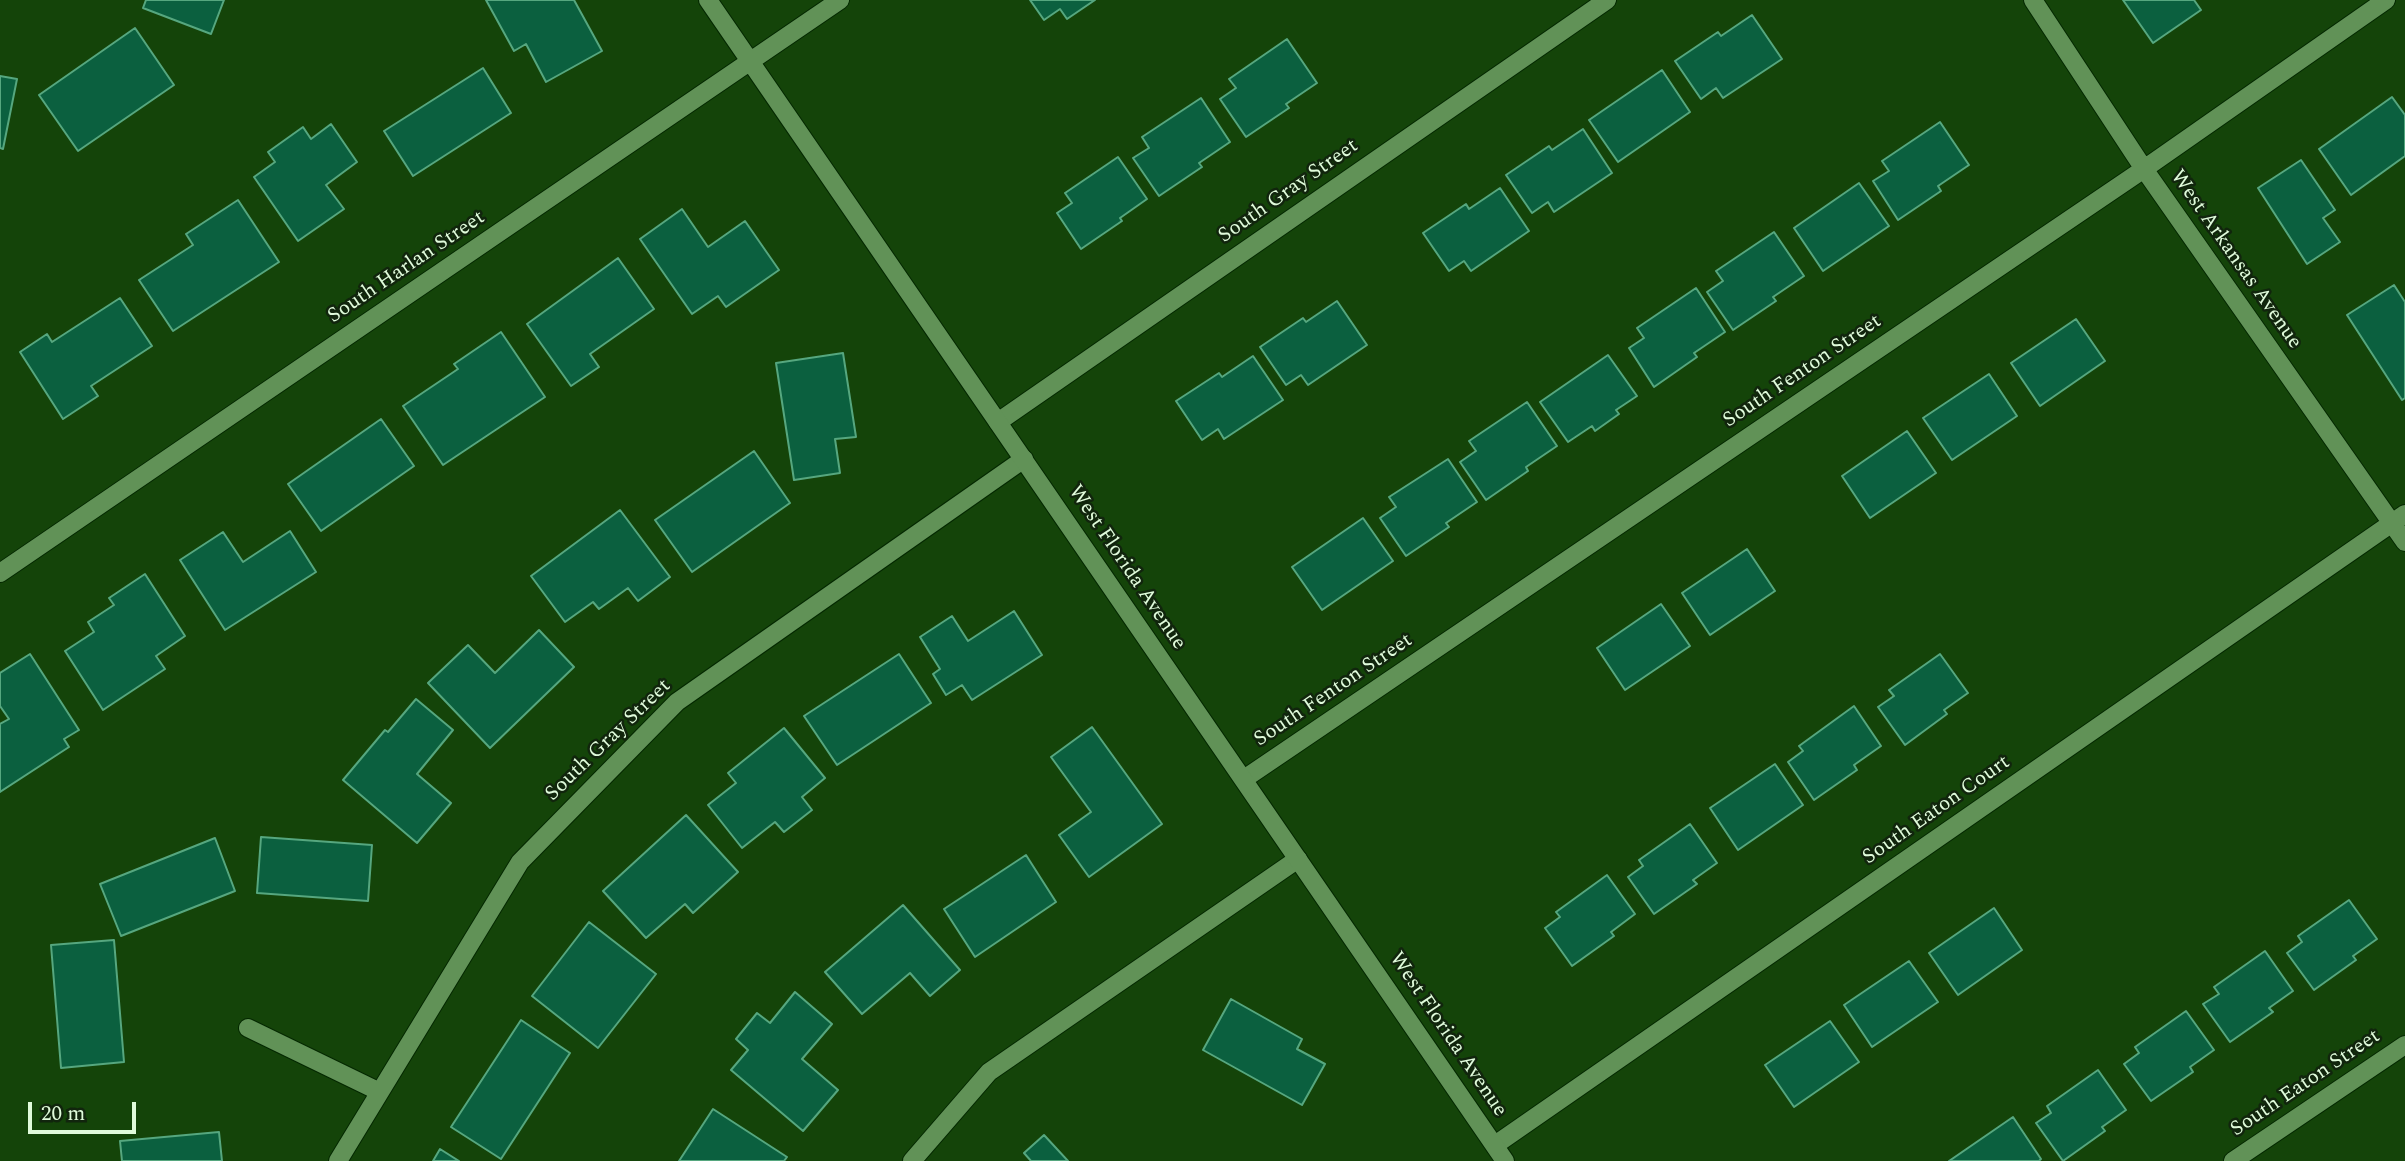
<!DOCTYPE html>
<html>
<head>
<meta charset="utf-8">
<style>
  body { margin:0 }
  #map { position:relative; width:2405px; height:1161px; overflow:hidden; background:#144409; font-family:Spectral,serif }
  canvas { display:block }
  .scale { position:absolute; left:28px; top:1102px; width:108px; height:32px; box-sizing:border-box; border:4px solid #e0fbdb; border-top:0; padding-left:9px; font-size:21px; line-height:24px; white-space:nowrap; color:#e0fbdb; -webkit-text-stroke:5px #11250d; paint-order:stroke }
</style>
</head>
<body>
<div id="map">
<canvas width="2405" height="1161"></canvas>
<div class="scale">20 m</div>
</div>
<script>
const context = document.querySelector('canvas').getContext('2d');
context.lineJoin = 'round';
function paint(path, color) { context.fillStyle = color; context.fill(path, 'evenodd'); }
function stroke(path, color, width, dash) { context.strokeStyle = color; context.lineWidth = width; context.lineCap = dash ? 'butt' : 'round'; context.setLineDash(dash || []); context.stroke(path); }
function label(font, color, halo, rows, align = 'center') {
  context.font = font + ' Spectral,serif'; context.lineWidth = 5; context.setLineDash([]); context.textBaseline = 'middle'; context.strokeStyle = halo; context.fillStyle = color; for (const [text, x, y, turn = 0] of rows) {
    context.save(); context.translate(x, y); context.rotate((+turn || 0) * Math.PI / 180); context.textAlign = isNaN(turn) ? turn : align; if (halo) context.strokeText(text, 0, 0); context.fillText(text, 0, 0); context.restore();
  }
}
const building = new Path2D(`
  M146 0H224L211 34 143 8Z
  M486 0H574L602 51 546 82 526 44 514 51Z
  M1030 0H1095L1067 19 1060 9 1044 20Z
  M2123 0H2194L2201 10 2153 43Z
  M1752 15 1782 59 1723 98 1716 88 1701 99 1675 61 1718 32 1721 36Z
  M135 28 174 85 78 151 39 95Z
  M1287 39 1317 83 1286 104 1289 108 1246 137 1220 99 1236 88 1229 79Z
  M483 68 511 113 413 176 384 131Z
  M1662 70 1690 112 1618 162 1589 120Z
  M0 76 17 79 3 149 0 148Z
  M2392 97 2405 115V156L2351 195 2319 149Z
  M1201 98 1230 142 1199 163 1202 167 1159 196 1133 158 1149 148 1142 137Z
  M1940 122 1969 165 1938 186 1941 191 1898 220 1873 181 1889 171 1882 161Z
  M331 124 357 162 326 185 344 209 298 241 254 177 275 162 268 152 303 127 311 139Z
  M1583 129 1612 173 1554 212 1548 202 1532 213 1506 175 1549 146 1552 150Z
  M1118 157 1147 199 1120 218 1122 221 1081 249 1057 213 1072 203 1065 193Z
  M2301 160 2335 210 2323 218 2340 242 2307 264 2258 188Z
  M1859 183 1889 226 1823 271 1794 228Z
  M1500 188 1529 231 1471 271 1464 261 1449 271 1423 233 1466 204 1469 209Z
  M238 200 279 262 173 331 139 280 193 245 186 234Z
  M682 209 708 247 745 221 779 270 726 307 718 296 692 314 640 239Z
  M1774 232 1804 276 1773 297 1776 301 1733 330 1707 292 1723 281 1716 271Z
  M618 258 654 309 590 354 599 367 571 386 527 324Z
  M2394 285 2405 302V398L2402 400 2347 315Z
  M1696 288 1725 332 1694 353 1697 357 1654 387 1629 348 1644 338 1637 328Z
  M120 298 152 346 91 386 98 396 63 419 20 352 47 334 52 342Z
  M1337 301 1367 345 1308 385 1301 375 1286 385 1260 347 1303 318 1306 322Z
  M2076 319 2105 361 2040 406 2011 363Z
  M501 332 545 397 443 465 403 406 458 369 454 364Z
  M843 353 856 437 835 439 840 473 794 480 776 363Z
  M1608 355 1637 396 1616 410 1619 414 1595 431 1592 426 1568 442 1540 402Z
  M1253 356 1283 400 1224 439 1218 429 1202 440 1176 401 1219 373 1222 377Z
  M1989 374 2017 416 1952 460 1923 418Z
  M1527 402 1557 446 1526 467 1528 471 1486 500 1460 462 1476 451 1469 441Z
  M381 419 414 466 321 531 288 484Z
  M1907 431 1936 473 1870 518 1842 476Z
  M754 451 790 503 692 572 655 520Z
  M1448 459 1477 502 1446 523 1449 527 1406 556 1380 518 1396 507 1389 497Z
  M620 510 670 577 638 601 628 588 599 609 593 602 565 622 531 576Z
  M1363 518 1393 561 1322 610 1292 567Z
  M290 531 316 572 225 630 180 560 223 532 243 562Z
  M1747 549 1775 591 1710 635 1682 593Z
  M145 574 185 636 156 656 165 669 103 710 65 651 94 632 88 622 114 605 109 598Z
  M1661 604 1690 646 1625 690 1597 648Z
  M1014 611 1042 655 972 700 962 685 946 695 933 674 940 669 920 637 952 616 968 641Z
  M539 630 574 667 490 748 428 683 468 645 495 673Z
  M30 654 79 730 64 739 69 747 0 792V724L9 719 0 706V673Z
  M899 654 931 703 837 765 804 716Z
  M1940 654 1968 693 1944 710 1947 714 1905 745 1878 707 1894 696 1889 690Z
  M416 699 453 730 417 774 451 803 417 843 343 780 385 730 388 732Z
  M1854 706 1881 746 1854 765 1857 770 1814 800 1788 762 1803 751 1799 746Z
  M1092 727 1162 824 1089 877 1059 835 1091 812 1051 757Z
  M784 728 825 778 802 797 812 810 784 832 775 822 742 848 708 805 736 783 728 773Z
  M1775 764 1803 805 1738 850 1710 808Z
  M686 815 738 872 693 913 685 904 646 938 603 891Z
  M1690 824 1717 863 1693 880 1697 884 1654 914 1628 877 1643 866 1639 860Z
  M261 837 372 845 368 901 257 893Z
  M215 838 235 891 121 936 100 884Z
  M1026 855 1056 902 975 957 944 909Z
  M1607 875 1635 914 1611 932 1614 936 1572 966 1545 928 1560 917 1556 912Z
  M2349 900 2377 939 2353 956 2356 960 2314 990 2287 953 2302 942 2298 936Z
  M903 905 960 970 930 996 910 973 862 1014 825 972Z
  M1994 908 2022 950 1958 995 1929 953Z
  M589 922 656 974 598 1048 532 996Z
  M114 940 124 1062 61 1068 51 945Z
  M2265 951 2293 991 2269 1008 2273 1012 2230 1042 2203 1004 2219 994 2214 987Z
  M1909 961 1938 1002 1872 1047 1844 1005Z
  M795 992 832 1024 802 1059 838 1090 803 1131 731 1070 748 1050 736 1039 757 1013 770 1023Z
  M1231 999 1302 1039 1297 1049 1325 1064 1302 1105 1203 1050Z
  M2186 1011 2214 1050 2190 1067 2193 1072 2151 1101 2124 1064 2139 1053 2135 1047Z
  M521 1020 570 1053 501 1159 451 1127Z
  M1830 1021 1859 1062 1794 1107 1765 1065Z
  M2098 1070 2126 1110 2102 1127 2105 1131 2063 1161 2036 1123 2051 1113 2047 1106Z
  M713 1109 787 1157 784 1161H679Z
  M2013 1117 2041 1159 2039 1161H1949Z
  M219 1132 222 1161H122L120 1141Z
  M1044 1135 1068 1161H1031L1024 1153Z
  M440 1149 459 1161H433Z`);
paint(building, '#0b603f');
stroke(building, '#56a77f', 2);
const minor = new Path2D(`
  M2033 0 2144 169 2405 542
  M998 422 1607 0
  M1244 779 2144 169 2386 0
  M248 1028 380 1092
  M1495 1145 2405 514
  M338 1161 520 862 677 702 1024 459
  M912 1161 989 1072 1298 859
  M2233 1161 2405 1045`);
const tertiary = new Path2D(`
  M708 0 1505 1161
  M0 573 840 0`);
stroke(minor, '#042800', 20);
stroke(tertiary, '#042800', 20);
stroke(minor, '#619257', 18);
stroke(tertiary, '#619257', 18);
label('21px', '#e0fbdb', '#11250d', [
  ["South Gray Street",1289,192,-35],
  ["West Arkansas Avenue",2235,260,55],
  ["South Harlan Street",407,268,-34],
  ["South Fenton Street",1803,372,-34],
  ["West Florida Avenue",1126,568,56],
  ["South Fenton Street",1334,691,-34],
  ["South Gray Street",609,741,-44],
  ["South Eaton Court",1937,811,-35],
  ["West Florida Avenue",1447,1035,56],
  ["South Eaton Street",2306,1084,-34]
]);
</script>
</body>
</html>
